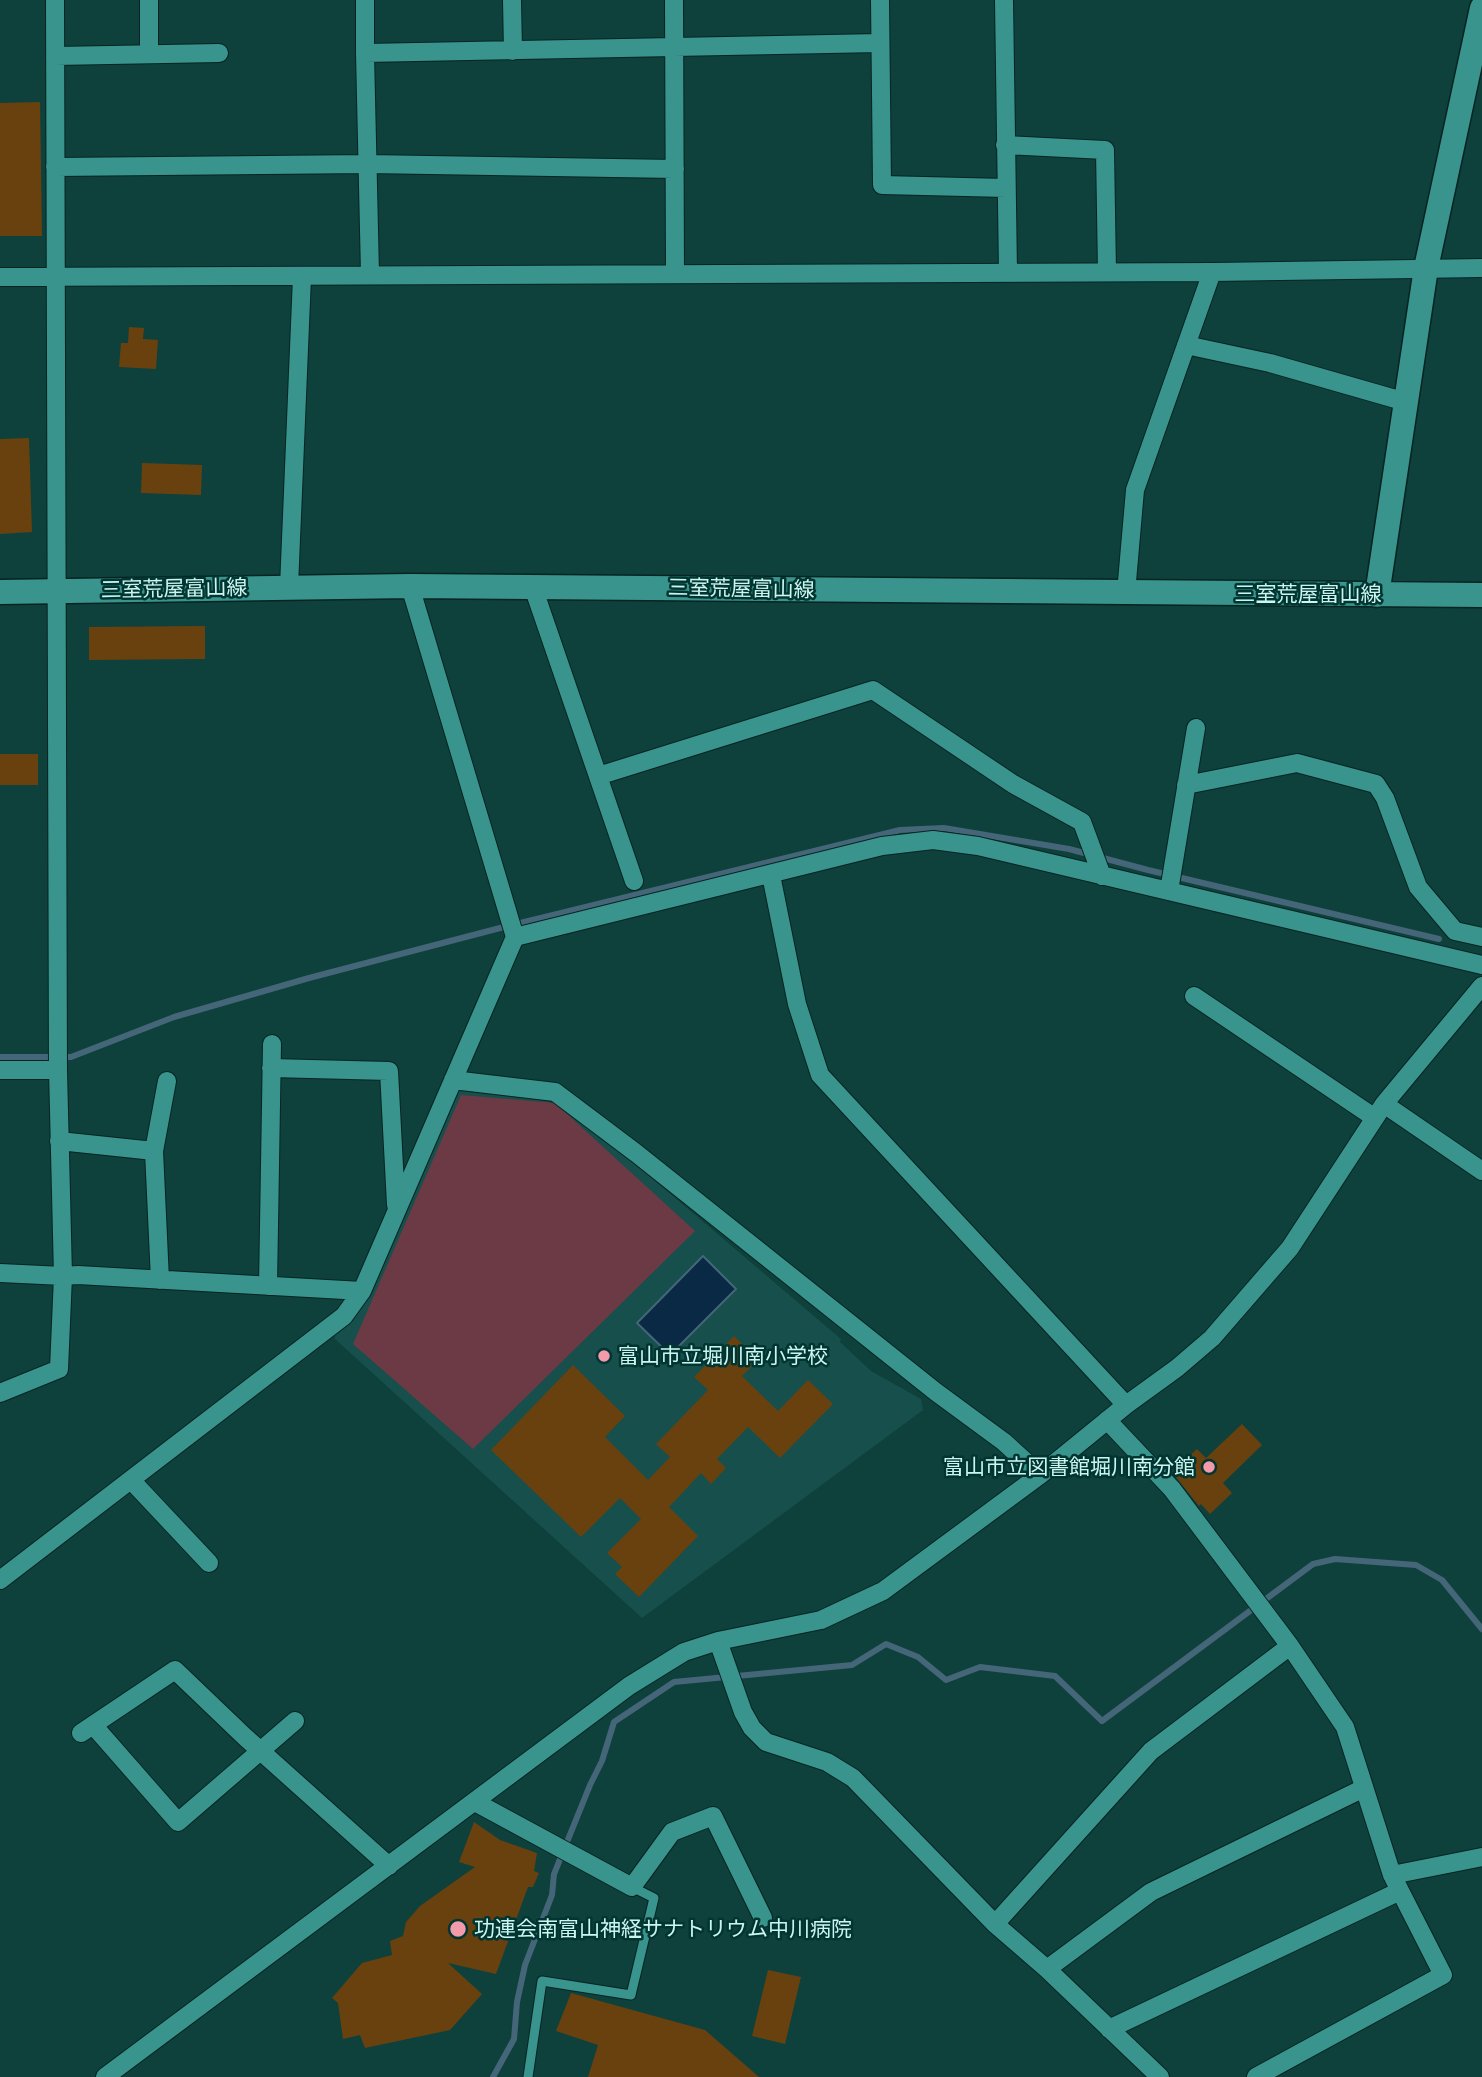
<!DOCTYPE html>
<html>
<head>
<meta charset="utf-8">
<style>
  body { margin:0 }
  canvas { display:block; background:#0e403c }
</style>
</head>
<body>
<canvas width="1482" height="2077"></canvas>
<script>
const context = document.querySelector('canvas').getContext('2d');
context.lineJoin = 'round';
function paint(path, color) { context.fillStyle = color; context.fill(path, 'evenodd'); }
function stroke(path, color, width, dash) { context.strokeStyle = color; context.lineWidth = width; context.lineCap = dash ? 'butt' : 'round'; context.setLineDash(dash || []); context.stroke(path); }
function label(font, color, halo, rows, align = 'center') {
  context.font = font + ' "Golos Text","Noto Sans JP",sans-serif'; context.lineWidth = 5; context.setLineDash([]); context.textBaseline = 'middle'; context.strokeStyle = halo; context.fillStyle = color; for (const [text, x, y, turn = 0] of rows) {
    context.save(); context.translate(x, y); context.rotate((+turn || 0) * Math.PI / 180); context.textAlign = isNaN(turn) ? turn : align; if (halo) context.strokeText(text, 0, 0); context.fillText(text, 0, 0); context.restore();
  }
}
paint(new Path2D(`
  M462 1084 544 1099 593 1128 841 1339 840 1342 871 1371 921 1399 923 1410 642 1618 335 1339V1332L356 1316 454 1090Z`), '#164f4b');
paint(new Path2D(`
  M461 1095 555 1103 695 1231 473 1449 353 1344Z`), '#6c3a44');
const water = new Path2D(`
  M703 1256 736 1289 670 1355 637 1323Z`);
paint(water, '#092944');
stroke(water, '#446678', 2);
stroke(new Path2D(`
  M0 1057H71L174 1017 309 978 500 928 900 830 944 828 1069 849 1148 870 1439 939
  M493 2077 514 2039 517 2002 525 1965 552 1895 554 1874 590 1785 602 1761 614 1722 674 1682 852 1665 886 1644 918 1657 946 1680 980 1667 1055 1676 1102 1721 1313 1564 1335 1559 1416 1565 1442 1580 1482 1629`), '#446678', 6);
paint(new Path2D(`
  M40 102 42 236H0V103Z
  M129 327 144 328 143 339 158 340 156 369 119 367 121 343H128Z
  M29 438 32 532 0 534V439Z
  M142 463 202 465 201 495 141 493Z
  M205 626V659L89 660V627Z
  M0 754H38V785H0Z
  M734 1336 758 1360 742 1376 778 1411 808 1380 833 1404 780 1458 748 1427 717 1459 726 1468 711 1484 701 1473 669 1507 698 1536 639 1597 615 1574 622 1567 607 1553 641 1519 620 1498 581 1537 491 1450 573 1365 625 1416 605 1437 648 1480 670 1457 656 1444 708 1390 694 1377Z
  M1242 1424 1262 1445 1223 1483 1232 1493 1210 1514 1201 1504 1199 1506 1172 1472 1197 1449 1206 1458Z
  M474 1822 500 1840 537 1853 534 1871 539 1873 533 1887H528L496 1974 448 1963 482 1994 450 2030 365 2048 360 2035 343 2039 338 2003 332 1998 362 1963 392 1955 390 1941 403 1936 406 1922 420 1906 475 1867 459 1862Z
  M768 1970 801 1977 785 2044 752 2036Z
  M571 1993 705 2030 759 2077H588L598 2045 556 2031Z`), '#68410f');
const lane = new Path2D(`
  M528 2077 542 1981 631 1995 654 1898 632 1887`);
const street = new Path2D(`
  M55 0 58 1070 63 1276 78 1275 362 1291
  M365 0V53
  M512 0 513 51
  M674 0 675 273
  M880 0 882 185 1006 188
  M1004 0 1008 272
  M149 54V0
  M55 56 219 53
  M1005 145 1105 150 1107 272
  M55 167 368 164 675 169
  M370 274 365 53 880 43
  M0 277 1212 272 1482 268
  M1186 345 1270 363 1406 402
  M289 587 302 277
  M533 587 634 881
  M1126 593 1135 490 1212 272
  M598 776 873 690 1013 784 1082 822 1102 876
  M1186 785 1297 763 1376 784 1385 798 1418 887 1455 931 1482 937
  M771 875 797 1004 820 1075 1126 1405
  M1169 891 1196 728
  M515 937 882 846 933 840 978 846 1482 965
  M1194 996 1375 1118
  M271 1068 389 1071 396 1205
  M0 1070H58
  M453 1080 555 1092 636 1153 936 1392 1004 1442 1040 1475
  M1384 1104 1482 1171
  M59 1141 154 1151
  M0 1273 63 1276 59 1369 0 1393
  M160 1280 154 1151 167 1081
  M268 1286 272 1044
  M1107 1420 1172 1489 1290 1646 1345 1727 1392 1875 1443 1975 1256 2077
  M131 1480 209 1563
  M0 1580 344 1316 362 1291 515 937 410 586
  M718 1641 743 1712 752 1728 766 1742 827 1762 853 1778 995 1924 1047 1969 1160 2077
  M93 1725 178 1822 295 1721
  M81 1733 175 1670 245 1737 389 1866
  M475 1802 632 1887 672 1832 713 1816 763 1918
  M1392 1875 1482 1857
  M995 1924 1151 1751 1290 1646
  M1047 1969 1151 1892 1364 1788
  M1109 2029 1400 1891
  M105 2077 629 1686 684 1652 718 1641 821 1620 883 1591 1040 1475 1126 1405 1177 1368 1212 1338 1290 1248 1384 1104 1482 986`);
const secondary = new Path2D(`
  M0 592 410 586 1482 595
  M1377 595 1426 268 1482 8`);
stroke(lane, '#072421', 11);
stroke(street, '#072421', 20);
stroke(secondary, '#072421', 27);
stroke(lane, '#39948d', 9);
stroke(street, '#39948d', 18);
stroke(secondary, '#39948d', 24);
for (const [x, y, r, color] of [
  [604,1356,7,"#f39aab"],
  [1209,1467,7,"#f39aab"],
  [458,1929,9,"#f39aab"]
]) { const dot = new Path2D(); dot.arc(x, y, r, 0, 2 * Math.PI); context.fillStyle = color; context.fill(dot); stroke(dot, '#003531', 2.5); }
label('21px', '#ccf5f0', '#003531', [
  ["三室荒屋富山線",174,589,-1],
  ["三室荒屋富山線",741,589,1],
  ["三室荒屋富山線",1308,594]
]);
label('21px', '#ccf5f0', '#003531', [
  ["富山市立堀川南小学校",618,1356],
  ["富山市立図書館堀川南分館",1195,1467,"right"],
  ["功連会南富山神経サナトリウム中川病院",474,1929]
], 'left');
</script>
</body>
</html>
